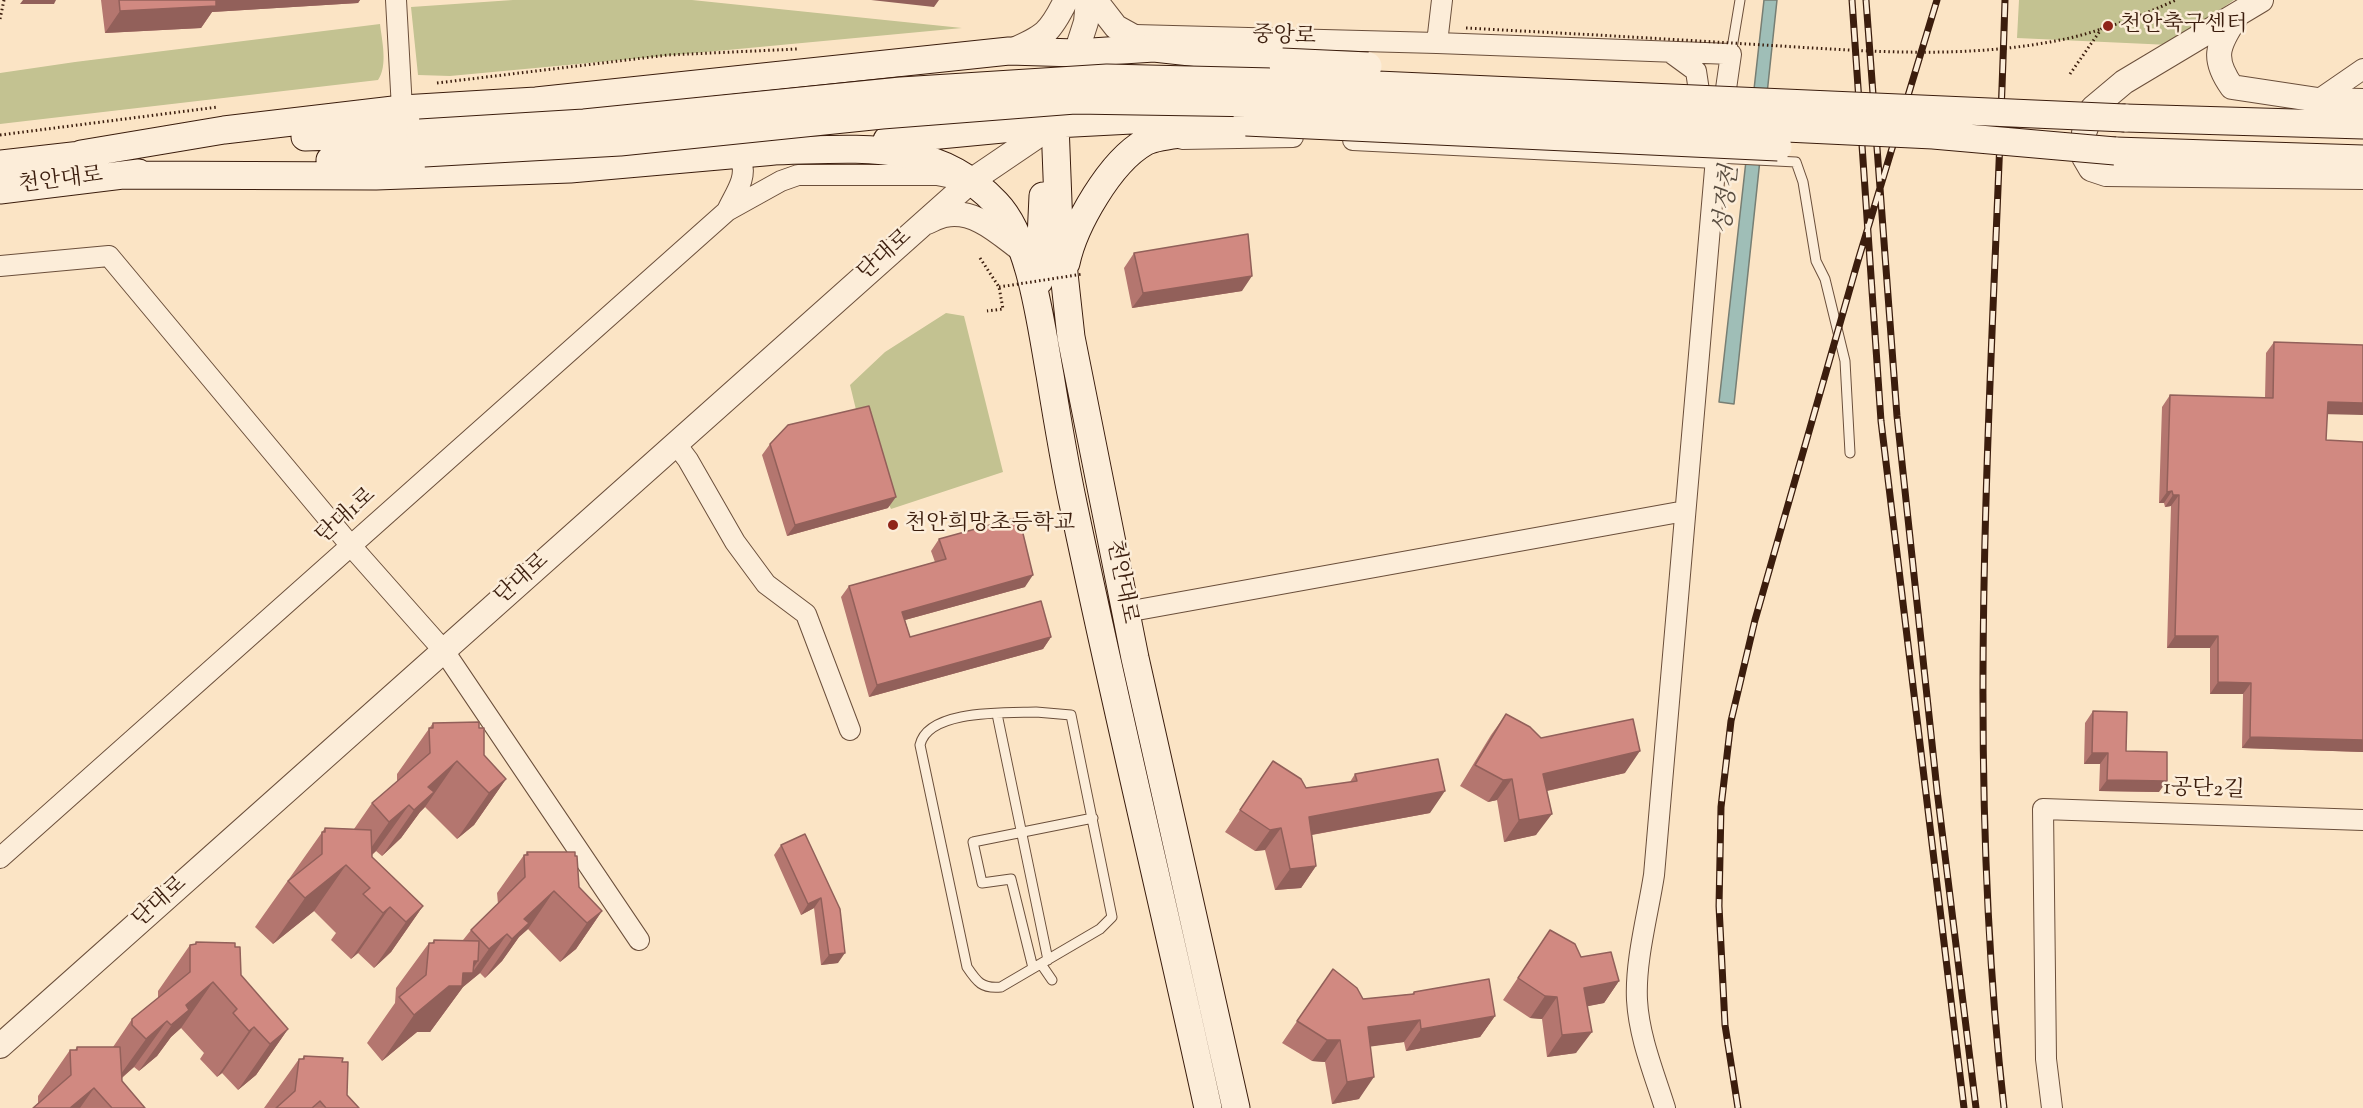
<!DOCTYPE html>
<html>
<head>
<meta charset="utf-8">
<style>
  body { margin:0 }
  canvas { display:block; background:#fbe4c5 }
</style>
</head>
<body>
<canvas width="2363" height="1108"></canvas>
<script>
const context = document.querySelector('canvas').getContext('2d');
context.lineJoin = 'round';
function paint(path, color) { context.fillStyle = color; context.fill(path, 'evenodd'); }
function stroke(path, color, width, dash) { context.strokeStyle = color; context.lineWidth = width; context.lineCap = dash ? 'butt' : 'round'; context.setLineDash(dash || []); context.stroke(path); }
function label(font, color, halo, rows, align = 'center') {
  context.font = font + ' "Sorts Mill Goudy","Noto Serif KR",serif'; context.lineWidth = 5; context.setLineDash([]); context.textBaseline = 'middle'; context.strokeStyle = halo; context.fillStyle = color; for (const [text, x, y, turn = 0] of rows) {
    context.save(); context.translate(x, y); context.rotate((+turn || 0) * Math.PI / 180); context.textAlign = isNaN(turn) ? turn : align; if (halo) context.strokeText(text, 0, 0); context.fillText(text, 0, 0); context.restore();
  }
}
paint(new Path2D(`
  M513 0H692L962 28 450 76 418 75 411 7Z
  M2019 0H2234L2170 45 2017 38Z
  M380 24C382 41 388 66 378 80L0 124V73L75 62Z
  M946 313 964 316 1003 472 891 509 869 463 850 385 885 352Z`), '#c3c291');
const water = new Path2D(`
  M1764 0H1777L1734 404 1719 402Z`);
paint(water, '#9fbeb7');
stroke(water, '#777e73', 1.5);
const service = new Path2D(`
  M1731 54 1740 0
  M1716 158 1796 162 1803 182 1816 261 1825 279 1845 361 1850 453
  M1036 712 1071 715 1112 917 1100 929 1001 987C982 989 977 982 967 967L920 745C928 709 1007 713 1036 712Z
  M997 714 1048 960
  M1041 964 1052 980
  M1033 968 1011 879 982 883 973 842 1093 818`);
const minor = new Path2D(`
  M396 0 402 109
  M1135 35 1437 43 1731 54 1716 158 1654 875C1648 914 1635 961 1637 1000 1639 1037 1654 1073 1665 1108
  M1437 43 1442 0
  M1670 52 1696 71 1702 111
  M2318 100 2363 69
  M1182 139 1293 137
  M1353 140 1716 158 1713 147
  M727 211C734 195 748 178 741 161L727 155
  M0 266 109 256 351 546 444 651 639 940
  M676 444 688 460 735 542 766 584 806 614 850 730
  M1126 612 1685 511
  M0 858 727 211 781 181 798 175H937L957 179
  M2052 1108 2046 1059 2043 809 2363 820`);
const tertiary = new Path2D(`
  M1095 0 1116 27 1154 48
  M2261 0 2124 82 2093 108 2084 133V157L2091 169 2106 174 2363 177
  M2235 19C2217 46 2212 59 2232 87L2318 100 2363 101
  M1011 51C1044 37 1050 33 1066 0
  M1076 53 1086 22 1088 0
  M927 222C932 220 939 216 945 215 975 209 999 233 1022 250
  M0 1046 971 181 1055 124`);
const secondary = new Path2D(`
  M1060 109 1055 124 1059 228 1071 337 1135 658 1236 1108
  M2125 118 2363 125
  M305 137 420 133
  M887 140 1055 124 1151 119 1246 122
  M769 151C852 150 933 136 996 203 1031 239 1041 326 1050 375 1057 418 1064 461 1073 503 1115 705 1164 906 1208 1108
  M2115 151 2363 159
  M81 154 224 130 402 109 536 101 1009 51 1076 53 1154 48 1282 62
  M330 160 424 153
  M0 164 99 153
  M123 175 376 176 570 169 787 150
  M0 190 139 173
  M1066 263C1074 225 1110 162 1145 142 1156 136 1182 134 1195 132
  M1039 281 1043 196`);
stroke(service, '#6b4f3b', 11);
stroke(minor, '#6b4f3b', 22);
stroke(tertiary, '#6b4f3b', 26);
stroke(secondary, '#3b1d0d', 29);
stroke(new Path2D(`
  M0 19 4 0
  M2070 74 2102 28
  M437 83 668 55 797 49
  M0 135 218 107
  M980 258 999 287 1003 309 987 311`), '#3b1d0d', 3, [1.5, 3]);
stroke(service, '#fcedd9', 9);
stroke(minor, '#fcedd9', 20);
stroke(tertiary, '#fcedd9', 24);
stroke(secondary, '#fcedd9', 27);
const rail = new Path2D(`
  M1852 0 1881 421 1964 1108
  M1866 0 1897 416 1937 790 1976 1108
  M1738 1108 1725 1025 1719 906 1721 807 1731 721 1755 620 1857 264 1937 0
  M2004 1108C1962 740 1994 369 2005 0`);
stroke(rail, '#3b1d0d', 7);
stroke(rail, '#fcedd9', 4.5, [14]);
const secondaryBridge = new Path2D(`
  M1282 62 1368 66
  M1246 122 1778 147
  M420 133 584 123 901 91 1107 78 1355 84 2125 118
  M424 153 620 142 882 115 1075 100 1262 103 1933 135 2115 151`);
stroke(secondaryBridge, '#3b1d0d', 29, []);
stroke(new Path2D(`
  M1466 28C1560 33 1654 38 1747 44 1855 50 1967 62 2074 37 2109 28 2143 15 2176 0
  M999 287 1083 274`), '#3b1d0d', 3, [1.5, 3]);
stroke(secondaryBridge, '#fcedd9', 27);
paint(new Path2D(`
  M101 0H360L358 3 212 12 201 28 105 33Z
  M1134 253 1242 291 1132 308 1124 268Z
  M2274 342 2327 414 2326 440 2363 442V752L2242 748 2243 694H2210V648H2167L2171 506 2165 507 2164 503H2159L2162 407 2170 395 2265 398 2266 353Z
  M770 444 888 508 787 536 762 455Z
  M939 539 1025 587 905 620 910 637H1051L1043 649 869 697 841 597 849 586 935 562 931 551Z
  M2093 711 2126 751 2159 792 2099 791 2100 764H2084L2085 723Z
  M1506 714 1541 738 1625 773 1547 791 1536 835 1504 842 1497 800 1488 802 1460 786 1491 735Z
  M433 723 479 728 484 755 506 779 474 825 457 839 425 807 420 812 401 838 382 856 376 851 372 855V857L423 906 391 952 374 968 358 953 351 959 331 940 336 933 314 911 273 944 255 927 325 828 354 829 372 803 397 782V774Z
  M1273 761 1306 788 1350 782 1355 774 1430 813 1312 835 1316 866 1301 888 1275 890 1265 850 1255 851 1225 832Z
  M805 834 838 963 821 965 814 908 801 915 774 855 781 845Z
  M527 852 579 887 602 911 576 949 560 962 528 929 519 937 502 961 485 978 480 973 463 987 430 1032H417L382 1061 367 1043 395 1003 396 988 429 943H432L434 940H463L471 930 498 904 497 893 524 855H525Z
  M1550 930 1581 957 1619 981 1604 1003 1587 1006 1576 1053 1547 1057 1542 1019 1530 1018 1503 1000Z
  M196 942 241 975 288 1029 256 1075 238 1090 222 1073 217 1077 200 1059 204 1053 181 1028 171 1037 157 1056 139 1071 134 1067 122 1078V1081L145 1108H33L38 1103V1096L70 1050H75L77 1047H113L132 1019 158 998V991L190 945 195 944Z
  M1333 969 1363 999 1412 994 1414 992 1495 1016 1480 1037 1406 1051 1404 1042 1370 1046 1359 1099 1332 1104 1325 1062 1312 1061 1282 1043Z
  M304 1056 342 1062 347 1095 359 1108H264L299 1059H302Z`), '#b4766f');
paint(new Path2D(`
  M23 0H56L54 4H20Z
  M210 0H360L358 3 212 12 201 28 105 33 120 11Z
  M871 0H939L934 7Z
  M1252 276 1242 291 1132 308 1143 293Z
  M2328 402 2363 403V415L2320 414Z
  M2172 491 2164 503H2159L2167 492Z
  M2173 495H2179L2171 506 2165 507Z
  M896 497 888 508 787 536 795 525Z
  M1033 575 1025 587 894 623 902 612Z
  M2175 636H2218L2210 648H2167Z
  M1051 637 1043 649 869 697 877 685Z
  M2218 682 2251 683 2243 694H2210Z
  M2250 737 2363 740V752L2242 748Z
  M1640 751 1625 773 1528 795 1543 774Z
  M2092 753H2108L2100 764H2084Z
  M457 761 425 807 420 812 401 838 382 856 414 810 428 787Z
  M506 779 474 825 457 839 489 793Z
  M1512 779 1497 800 1488 802 1503 780Z
  M2107 780 2167 781 2159 792 2099 791Z
  M1445 791 1430 813 1294 838 1309 817Z
  M409 805 376 851 357 868 389 822Z
  M1552 814 1536 835 1504 842 1519 820Z
  M1281 828 1265 850 1255 851 1270 830Z
  M346 865 314 911 273 944 305 898Z
  M1316 866 1301 888 1275 890 1290 869Z
  M554 891 528 929 519 937 502 961 485 978 512 939 524 919Z
  M821 898 814 908 801 915 808 904Z
  M423 906 391 952 374 968 406 922Z
  M390 907 358 953 351 959 383 913Z
  M602 911 576 949 560 962 587 923Z
  M507 934 480 973 463 987 430 1032H417L382 1061 414 1015 463 973 474 961H478L470 973H472L489 949Z
  M845 953 838 963 821 965 829 955Z
  M1619 981 1604 1003 1569 1010 1584 988Z
  M213 982 181 1028 171 1037 157 1056 139 1071 186 1005Z
  M1545 996 1557 997 1542 1019 1530 1018Z
  M1495 1016 1480 1037 1406 1051 1421 1029Z
  M1420 1020 1404 1042 1353 1049 1368 1027Z
  M167 1021 134 1067 113 1085 146 1039Z
  M254 1027 222 1073 217 1077 249 1031Z
  M288 1029 256 1075 238 1090 270 1044Z
  M1592 1032 1576 1053 1547 1057 1562 1035Z
  M1327 1040H1340L1325 1062 1312 1061Z
  M1374 1077 1359 1099 1332 1104 1347 1082Z
  M94 1088 80 1108H70Z`), '#92605a');
const building = new Path2D(`
  M119 0H216V6L120 11Z
  M1248 234 1252 276 1143 293 1134 253Z
  M2274 342 2363 345V403L2328 402 2326 440 2363 442V740L2250 737 2251 683 2218 682V636H2175L2179 495H2173L2172 491 2167 492 2170 395 2273 398Z
  M869 406 896 497 795 525 770 444 788 425Z
  M1019 517 1033 575 902 612 910 637 1041 601 1051 637 877 685 849 586 946 559 939 539Z
  M2093 711 2127 712 2126 751 2167 752V781L2107 780 2108 753H2092Z
  M1506 714 1530 727 1541 738 1633 719 1640 751 1543 774 1552 814 1519 820 1512 779 1503 780 1475 765Z
  M479 722V728H484V755L506 779 489 793 457 761 428 787 434 792 414 810 409 805 389 822 372 803 430 753 429 728H433V723Z
  M1438 759 1445 791 1309 817 1316 866 1290 869 1281 828 1270 830 1240 810 1273 761 1301 779 1306 788 1357 781 1355 774Z
  M325 828 371 830 372 857 423 906 406 922 390 907 383 913 363 894 370 888 346 865 305 898 288 881 322 854V832H325Z
  M805 834 840 909 845 953 829 955 821 898 808 904 781 845Z
  M527 852H575V856H577L579 887 602 911 587 923 554 891 524 919 529 923 512 939 507 934 489 949 471 930 525 877 524 855H528Z
  M1550 930 1575 944 1581 957 1611 952 1619 981 1584 988 1592 1032 1562 1035 1557 997 1545 996 1518 978Z
  M434 940 479 941 478 961H474L473 973H463L462 986H449L414 1015 399 997 426 975 429 943H434Z
  M196 942 235 943V947H240L241 975 288 1029 270 1044 254 1027 249 1031 233 1013 237 1009 213 982 186 1005 189 1010 171 1025 167 1021 146 1039 132 1025V1019L190 972V945L196 944Z
  M1333 969 1357 988 1363 999 1414 994V992L1489 979 1495 1016 1421 1029 1420 1020 1368 1027 1374 1077 1347 1082 1340 1040H1327L1297 1021Z
  M77 1047H120L122 1081 145 1108H112L94 1088 70 1108H33L71 1075 70 1050H77Z
  M304 1056 343 1058 342 1062H348L347 1095 359 1108H326L320 1101 312 1108H276L295 1091 299 1059H304Z`);
paint(building, '#d18981');
stroke(building, '#92605a', 1.5);
for (const [x, y, r, color] of [
  [2108,26,6,"#8f2418"],
  [893,525,6,"#8f2418"]
]) { const dot = new Path2D(); dot.arc(x, y, r, 0, 2 * Math.PI); context.fillStyle = color; context.fill(dot); stroke(dot, '#fcedd9', 2); }
label('22px', '#3b1d0d', '#fcedd9', [
  ["천안축구센터",2120,26],
  ["천안희망초등학교",905,525]
], 'left');
label('22px', '#3b1d0d', '#fcedd9', [
  ["중앙로",1284,38,2],
  ["천안대로",61,182,-7],
  ["단대로",886,256,-42],
  ["단대1로",347,517,-42],
  ["단대로",523,580,-42],
  ["천안대로",1120,582,79],
  ["1공단2길",2204,791,2],
  ["단대로",161,903,-42]
]);
label('italic 24px', '#594d40', '#fcedd9', [
  ["성정천",1729,200,-84]
]);
</script>
</body>
</html>
